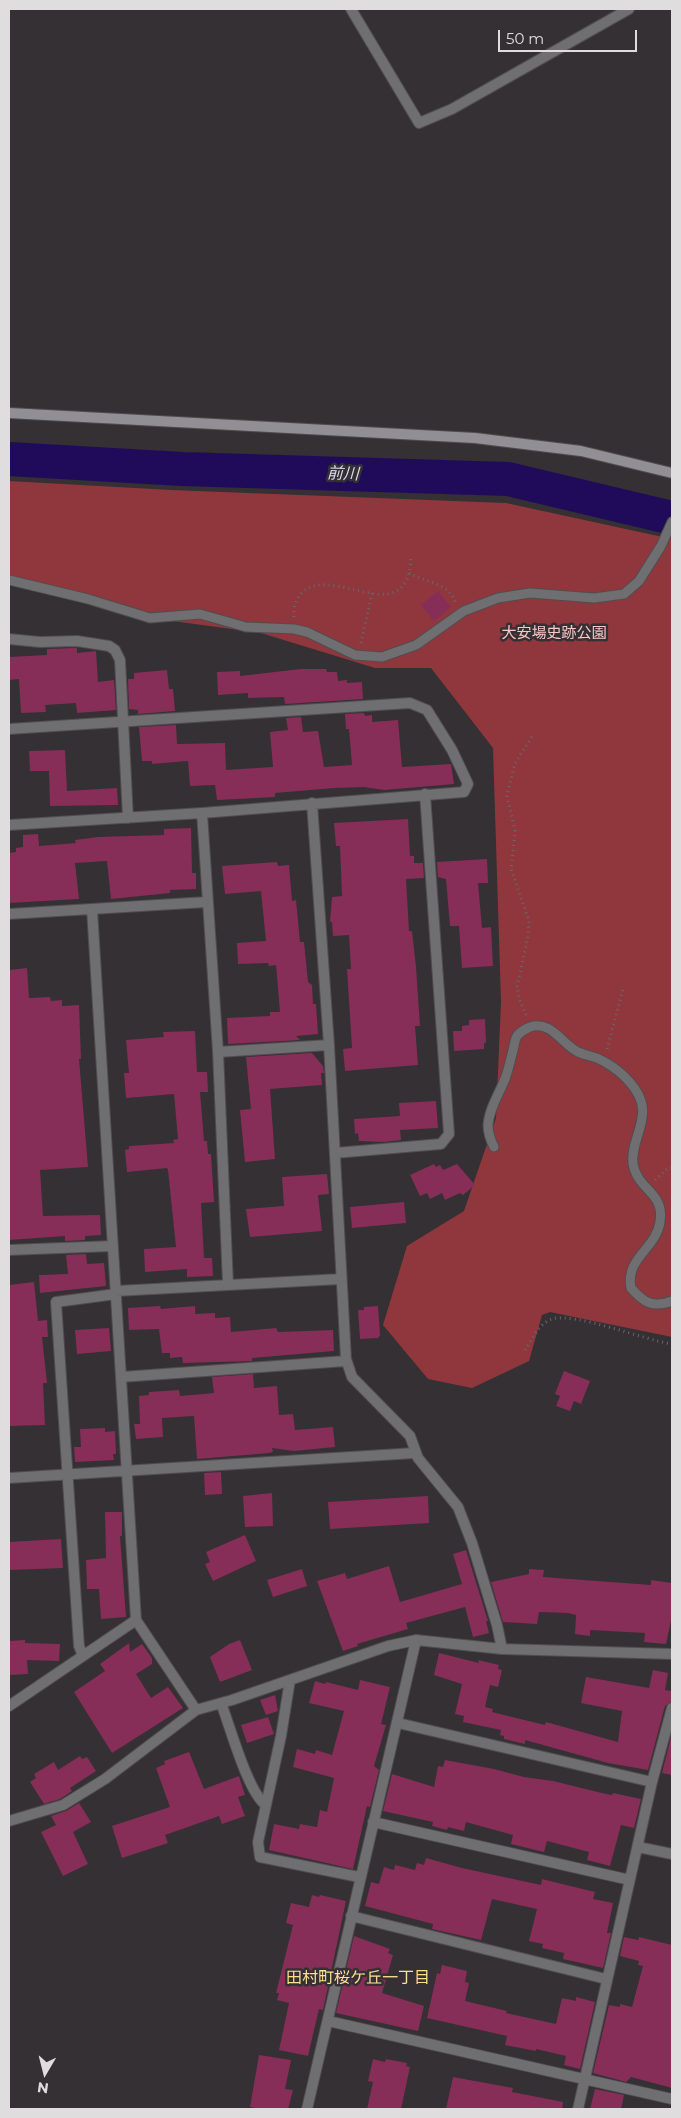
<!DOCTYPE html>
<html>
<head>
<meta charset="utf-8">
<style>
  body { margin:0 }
  #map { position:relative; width:681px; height:2118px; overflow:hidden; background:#343033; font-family:Montserrat,sans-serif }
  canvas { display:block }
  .frame { position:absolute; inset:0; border:10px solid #e0dddf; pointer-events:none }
  .north { position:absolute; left:20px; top:2048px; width:50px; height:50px; -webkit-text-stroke:4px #343033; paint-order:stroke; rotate:188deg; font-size:14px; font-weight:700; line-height:20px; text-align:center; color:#e0dddf }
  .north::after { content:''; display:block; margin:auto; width:18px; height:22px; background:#e0dddf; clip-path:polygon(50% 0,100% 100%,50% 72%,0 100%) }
  .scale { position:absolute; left:498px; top:30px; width:139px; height:22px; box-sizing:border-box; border:2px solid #e0dddf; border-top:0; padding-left:6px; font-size:15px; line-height:18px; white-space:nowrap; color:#e0dddf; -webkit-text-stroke:4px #343033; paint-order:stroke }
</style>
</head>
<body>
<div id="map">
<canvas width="681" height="2118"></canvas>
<div class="frame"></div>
<div class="north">N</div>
<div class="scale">50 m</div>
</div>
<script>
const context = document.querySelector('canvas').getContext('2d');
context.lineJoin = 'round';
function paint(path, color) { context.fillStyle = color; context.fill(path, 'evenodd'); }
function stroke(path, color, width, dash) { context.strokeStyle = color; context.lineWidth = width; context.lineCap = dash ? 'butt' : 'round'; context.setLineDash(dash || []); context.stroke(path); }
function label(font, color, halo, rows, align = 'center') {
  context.font = font + ' Montserrat,"Noto Sans JP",sans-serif'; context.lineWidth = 5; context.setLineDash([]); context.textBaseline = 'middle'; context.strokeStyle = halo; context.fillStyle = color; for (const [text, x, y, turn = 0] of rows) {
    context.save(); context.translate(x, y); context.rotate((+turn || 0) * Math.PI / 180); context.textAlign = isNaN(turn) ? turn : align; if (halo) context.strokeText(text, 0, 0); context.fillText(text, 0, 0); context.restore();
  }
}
paint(new Path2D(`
  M9 481 171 490 506 503 672 539V1337L550 1312 542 1315 529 1361 472 1388 428 1379 383 1325 407 1246 464 1211 496 1118 501 1002 493 748 431 668H375L261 633 158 619 9 578Z`), '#90373e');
stroke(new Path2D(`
  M9 459 182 469 508 479 672 518`), '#200b5a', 34);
paint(new Path2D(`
  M438 591 451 607 434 621 421 605Z
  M77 648V653L96 651 98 682 114 680 116 710 77 713 76 703 45 705 46 712 21 713 19 679 9 680V657L47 655V649Z
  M301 669H326L327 672H337L338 681 347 680V683L362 682 363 699 285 704 284 697 248 698V693L218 695 217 672 240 671V676Z
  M167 670 169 689H173L175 711 138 714V710L129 709 128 679H134V673Z
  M364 713 365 716 372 715V722L398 720 402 767 451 764 454 784 384 790 364 787 334 788 275 793V797L217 800 215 785 190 786 188 761 152 764V761H142L139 727 176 725 177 744 225 743 226 770 273 767 270 732 288 730 286 718 301 717 303 732 318 731 324 767 352 765 349 729H346L345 714Z
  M65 750 67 791 117 788 118 805 50 806 49 771H30L29 751Z
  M408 819 410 856H414V863H423L424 878 406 879 409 931H412L416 967 420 1026H415L418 1065 345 1071 343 1049 352 1048 347 969H351L349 935 333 936 332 922H330L332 897 342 896 340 846H336L334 823Z
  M191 828 192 873H196V889L170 890V893L111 899 107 861 75 863 79 899 9 903V853L16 852V848L23 847V835L38 834 39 846 76 843 75 840 98 837 164 835V829Z
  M487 859 488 883H478L482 928 491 927 493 966 462 968 459 926H450L446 879 438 877 437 862Z
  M277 862 278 866 289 865 292 901 296 900 300 942H304L308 982 312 985 313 1004H316L318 1034 296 1036 300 1040 228 1044 227 1018 270 1016V1012H280L276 965 269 966 268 963 238 964 237 943 266 941 261 891 225 894 222 866Z
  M27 968 29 998 50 997 51 1001 62 1000V1006L79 1005 81 1059H79L88 1167 40 1170 43 1216 100 1215 101 1235 85 1236V1240L65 1241V1236L9 1240V970Z
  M485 1019 486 1043H484V1049L454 1051 453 1031H462V1026L469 1025V1020Z
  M195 1031 197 1072H207L208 1092H200L204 1141H207L208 1154H211L214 1202 201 1203 204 1258H212L213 1276 187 1277V1269L145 1272 144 1249 176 1247 168 1170 167 1168 127 1172 125 1150 129 1149V1146L174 1143 173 1140 178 1139 174 1094 126 1098 124 1073H129L126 1040 164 1037 163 1032Z
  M312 1053 323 1066 324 1073H321L322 1085 270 1089 275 1159 245 1162 240 1110 251 1109 246 1057Z
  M436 1101 438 1128 400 1130 401 1140 384 1142 359 1141 358 1133 355 1134 354 1119 400 1116 399 1103Z
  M434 1164 436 1167 440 1165 443 1170 457 1164 475 1185 463 1195 460 1193 445 1200 442 1193 430 1199 427 1193 420 1196 410 1175Z
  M327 1174 329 1194 318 1195 322 1231 250 1237 246 1209 284 1206 282 1177Z
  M404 1202 406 1223 352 1228 350 1207Z
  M86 1254 87 1264 104 1263 106 1286 40 1293 39 1275 68 1274 66 1255Z
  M34 1282 38 1321 47 1320 48 1337H42L47 1383H43L45 1425 9 1426V1285Z
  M160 1306 161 1309 195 1306V1314L215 1313V1318L230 1317 231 1332 276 1328 278 1332 333 1330 334 1351 252 1358V1361L183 1363 182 1357 170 1358V1353H162L159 1329 129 1330 128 1308Z
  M378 1306 380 1335 378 1338 360 1339 358 1310H364V1307Z
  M109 1328 111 1351 77 1354 75 1330Z
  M564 1371 590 1381 581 1404 574 1401 570 1411 556 1406 560 1396 555 1394Z
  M253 1374 254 1388 277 1386 279 1415 293 1414 295 1430 333 1427 335 1447 294 1451 272 1448 273 1452 269 1453 197 1459 194 1416 162 1418 163 1437 136 1439 134 1424H140L139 1396 149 1395V1392L179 1390 180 1396 214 1393 212 1377Z
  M105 1428V1432L115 1431 116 1454H113L114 1460 75 1462 74 1447H81L80 1429Z
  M221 1472 222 1494 205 1495 204 1473Z
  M272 1493 273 1526 245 1527 243 1496Z
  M428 1496 429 1523 330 1529 328 1502Z
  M105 1512H122V1536H120L126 1617 101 1619 99 1589H87L86 1560 106 1558Z
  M245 1535 256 1561 213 1581 205 1564 210 1562 206 1552Z
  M61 1539 63 1568 9 1570V1542Z
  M466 1550 488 1621H486L489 1633 473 1637 465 1607 406 1623 408 1629 357 1644 358 1646 343 1651 317 1581 345 1573 347 1579 389 1566 400 1602 462 1584 453 1554Z
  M302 1569 307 1586 273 1597 267 1580Z
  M529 1569 544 1570 543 1577 651 1585V1580L672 1583V1616L666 1644 644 1642 645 1633 590 1630V1636L575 1634 576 1615 568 1613 539 1612 537 1624 503 1622 491 1582 529 1574Z
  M25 1640V1643L60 1644 59 1661 27 1660 28 1674 9 1675V1641Z
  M240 1640 252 1670 220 1682 210 1657 229 1644Z
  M129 1643 130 1652 142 1644 152 1658V1664L136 1674 151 1698 168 1687 183 1708 112 1753 74 1692 105 1671 100 1664Z
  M439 1653 479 1663 478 1660 499 1665 498 1669 502 1670 498 1687 490 1685 485 1707 493 1709 492 1712 545 1725 546 1722 618 1742 622 1711 581 1703 586 1677 649 1688 653 1670 668 1673 665 1690 672 1691V1701L665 1706 648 1770 608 1763 525 1740V1744L504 1739V1736L500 1735 501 1730 463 1722 464 1716 455 1714 462 1684 434 1675Z
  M360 1680 390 1687 381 1724 386 1725 374 1766 379 1770 370 1807 367 1806 353 1869 269 1850 274 1824 299 1829 300 1824 317 1827 320 1810 327 1812 334 1778 293 1767 297 1749 315 1754 316 1750 332 1755 344 1711 309 1703 315 1681 325 1684 326 1682 358 1690Z
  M275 1695 278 1711 266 1715 260 1700Z
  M268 1717 274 1734 247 1743 241 1725Z
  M672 1733V1775L662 1773Z
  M189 1752 204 1789 239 1776 245 1795 238 1797 245 1816 222 1824 219 1816 165 1835 168 1843 122 1858 112 1826 170 1807 156 1768 165 1764 164 1761Z
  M80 1756 82 1759 87 1757 96 1771 70 1788 72 1791 60 1799 44 1804 30 1782 36 1778 34 1774 54 1762 58 1770Z
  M445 1760 494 1769 524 1777 553 1781 606 1794 612 1795 613 1793 641 1799 634 1828 621 1825 610 1866 587 1860 589 1852 547 1841 544 1852 511 1844 513 1835 466 1822 464 1831 448 1827 447 1830 432 1826 433 1822 383 1811 392 1774 434 1787 438 1766 443 1767Z
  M79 1803 91 1822 73 1832 88 1864 63 1876 41 1832 56 1825 51 1816 66 1811Z
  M426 1858 462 1868 541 1885 542 1879 558 1883 595 1892 593 1899 613 1903 607 1933H611L603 1968 563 1959 564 1953 542 1948 543 1944 529 1941 537 1909 492 1899 481 1940 432 1929 433 1924 365 1906 371 1882 379 1884 384 1867 394 1870 395 1865 415 1870 417 1863 424 1865Z
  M312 1895 319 1897 320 1895 346 1901 323 2010 319 2009 308 2056 279 2050 289 2003 277 2000 279 1993H276L293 1925 286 1923 291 1903 309 1907Z
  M354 1936 390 1949 388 1953 393 1955 382 1993 424 2006 418 2031 336 2013Z
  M624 1937 638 1940 639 1937 672 1945V2088L631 2077 626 2082 593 2073 609 2005 620 2007V2004L632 2007 643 1966 638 1965 639 1961 620 1956Z
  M442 1965 467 1971 465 1982 469 1983 465 2001 507 2011 506 2013 556 2024 562 1998 576 2001V1997L595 2002 580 2069 564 2065 566 2056 536 2049V2051L505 2045 507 2036 427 2018 437 1973 440 1974Z
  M259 2055 291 2060 285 2089 293 2090 288 2109H262L250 2107Z
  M373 2059 385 2062 386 2059 407 2063 406 2066 410 2067 401 2109H367L373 2082 368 2081Z
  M453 2077 513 2088 512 2092 563 2102 562 2109H446Z
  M595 2089 624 2095 621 2109H590Z`), '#862e57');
const lane = new Path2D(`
  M9 580 88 599 150 618 200 614 246 627 294 629 307 632 355 655 382 657 416 645 464 611 498 598 530 593 594 598 624 594 639 581 661 546 672 522
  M494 1147C491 1141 488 1132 488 1125 489 1109 499 1094 505 1079 508 1071 510 1062 512 1054 514 1049 514 1041 517 1036 520 1032 525 1029 530 1027 551 1020 562 1044 578 1052 585 1055 592 1056 599 1059 616 1067 635 1083 641 1101 648 1121 630 1144 633 1164 638 1191 665 1192 660 1222 656 1249 625 1258 631 1288 644 1303 653 1308 672 1301`);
const street = new Path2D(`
  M351 9 419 123 452 109 629 9
  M9 639 40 642 77 641 109 646 115 650 120 660 128 818
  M9 729 410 703 427 710 452 750 468 784 464 792 202 813 9 825
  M312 803 329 1045 346 1359 352 1377 410 1436 418 1458 458 1507 472 1543 497 1625 502 1649
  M202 813 218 1052 228 1284
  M92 909 136 1620 196 1710
  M9 914 207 902
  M218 1052 329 1045
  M335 1153 441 1144 449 1134 425 794
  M9 1250 113 1246
  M116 1291 341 1279
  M121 1377 346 1361
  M9 1478 415 1453
  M83 1656 79 1646 56 1302 116 1294
  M290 1680 281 1736 258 1842 260 1857 359 1877
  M221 1703C230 1726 248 1793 266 1805
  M9 1706 136 1620
  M398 1723 652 1782
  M9 1821 63 1805 105 1779 196 1710 232 1700 388 1646 416 1640 502 1649 672 1654
  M373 1822 630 1880
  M638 1847 672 1854
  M351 1916 606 1979
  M328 2021 672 2099
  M307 2109 416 1640
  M578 2109 652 1782 672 1708`);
const secondary = new Path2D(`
  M9 413 475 438 581 451 672 473`);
stroke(lane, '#504c4f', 11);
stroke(street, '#504c4f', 12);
stroke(secondary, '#504c4f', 12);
stroke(new Path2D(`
  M409 573C424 582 450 583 455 602
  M294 617C293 609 295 601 300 595 328 559 408 636 411 557
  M361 643 372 593
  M526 1015 519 998 517 987 528 936 529 921 511 869 515 831 507 796 515 763 533 735
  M607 1049 624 986
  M655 1180 668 1168H672
  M525 1350C532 1340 538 1324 552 1319 575 1312 644 1340 672 1344`), '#6a6769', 3, [1, 4]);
stroke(lane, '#6f6e70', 9);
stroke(street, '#6f6e70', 10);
stroke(secondary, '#918f93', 10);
label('15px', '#fdc6c6', '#343033', [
  ["大安場史跡公園",554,634]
]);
label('italic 16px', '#dadbf2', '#343033', [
  ["前川",343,474,2]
]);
label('16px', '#fcdf93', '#343033', [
  ["田村町桜ケ丘一丁目",358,1978]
]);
</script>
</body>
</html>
